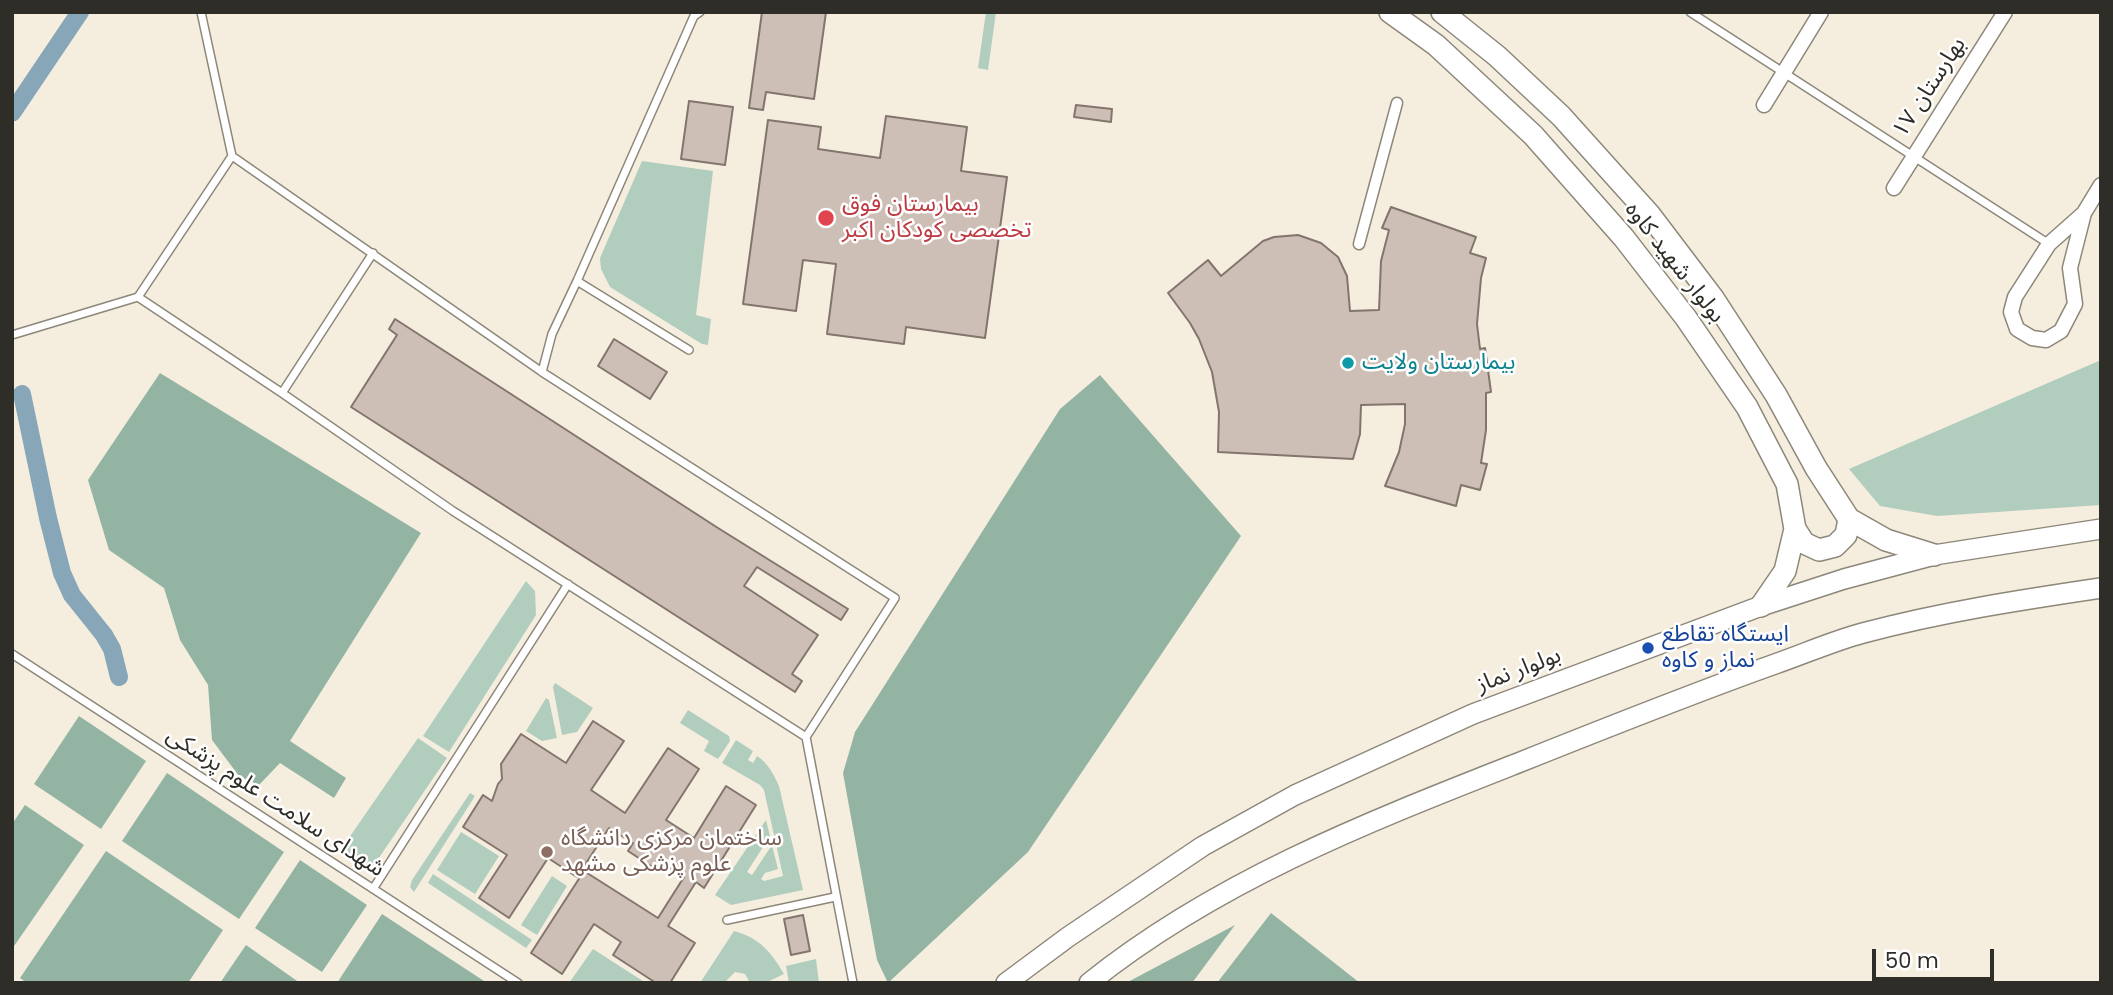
<!DOCTYPE html>
<html>
<head>
<meta charset="utf-8">
<style>
  body { margin:0 }
  #map { position:relative; width:2113px; height:995px; overflow:hidden; background:#f5eedf; font-family:Poppins,sans-serif }
  canvas { display:block }
  .frame { position:absolute; inset:0; border:14px solid #2f2d27; pointer-events:none }
  .scale { position:absolute; left:1872px; top:949px; width:122px; height:32px; box-sizing:border-box; border:4px solid #2f2d27; border-top:0; padding-left:9px; font-size:21px; line-height:24px; white-space:nowrap; color:#2f2d27; -webkit-text-stroke:5px #fff; paint-order:stroke }
</style>
</head>
<body>
<div id="map">
<canvas width="2113" height="995"></canvas>
<div class="frame"></div>
<div class="scale">50 m</div>
</div>
<script>
const context = document.querySelector('canvas').getContext('2d');
context.lineJoin = 'round';
function paint(path, color) { context.fillStyle = color; context.fill(path, 'evenodd'); }
function stroke(path, color, width, dash) { context.strokeStyle = color; context.lineWidth = width; context.lineCap = dash ? 'butt' : 'round'; context.setLineDash(dash || []); context.stroke(path); }
function label(font, color, halo, rows, align = 'center') {
  context.font = font + ' Poppins,"Noto Sans Arabic",sans-serif'; context.lineWidth = 5; context.setLineDash([]); context.textBaseline = 'middle'; context.strokeStyle = halo; context.fillStyle = color; for (const [text, x, y, turn = 0] of rows) {
    context.save(); context.translate(x, y); context.rotate((+turn || 0) * Math.PI / 180); context.textAlign = isNaN(turn) ? turn : align; if (halo) context.strokeText(text, 0, 0); context.fillText(text, 0, 0); context.restore();
  }
}
paint(new Path2D(`
  M986 12H996L988 70 978 68Z
  M642 161 713 171 696 315 711 319 708 345 702 344 610 287 601 269 600 258Z
  M2101 360V505L1937 516 1880 506 1849 469Z
  M526 581 535 591 536 615 449 752 423 736Z
  M555 683 593 708 577 732 562 735 553 687Z
  M546 698 549 700 557 738 542 741 526 731Z
  M688 710 729 736 730 741 718 759 704 751 709 741 680 723Z
  M418 738 447 758 374 865 364 866 347 854 344 845Z
  M736 740 753 751 748 760 753 763 757 756C768 763 774 775 779 786L803 890 731 905 715 895 766 820 770 836 747 872 752 875 772 845 778 869 765 873 761 879 764 881 783 876 764 790 760 785 722 763Z
  M470 793 475 796 414 892 410 887 412 880Z
  M461 832 499 856 475 894 437 870Z
  M433 874 532 940 526 948 428 883Z
  M552 876 567 886 537 935 521 925Z
  M734 931C760 938 771 952 784 974L765 983H750L745 974 735 972 724 983H700Z
  M593 949 646 983H569Z
  M816 959 819 983H789L786 966Z`), '#b1cdbe');
paint(new Path2D(`
  M160 373 421 533 290 741 346 778 334 798 280 763 259 785 239 776 212 740 208 685 180 640 164 588 109 550 88 480Z
  M1100 375 1241 536 1028 852 888 983 877 960 843 773 855 732 1060 409Z
  M79 716 146 761 101 829 34 784Z
  M167 773 284 852 239 919 122 841Z
  M25 805 84 845 12 949V824Z
  M106 851 223 930 188 983H27L20 978Z
  M300 860 367 905 322 972 255 928Z
  M1271 913 1360 983H1217Z
  M382 914 487 983H337Z
  M1235 925 1192 983H1126Z
  M246 945 300 983H220Z`), '#93b4a3');
stroke(new Path2D(`
  M12 113 80 12
  M22 394 48 518 62 573 72 595 104 635 112 649 119 677`), '#87a7b9', 18);
const building = new Path2D(`
  M762 12H826L814 99 766 92 763 110 749 108Z
  M689 101 733 107 725 165 681 159Z
  M1076 105 1112 109 1111 122 1074 117Z
  M886 116 967 127 961 171 1007 177 985 338 906 327 904 344 827 334 836 264 803 260 796 311 743 304 768 120 821 127 818 149 880 158Z
  M1391 207 1476 237 1470 253 1486 258 1481 278 1477 324 1480 349 1485 348 1491 392 1486 393V430L1481 463 1487 464 1480 490 1461 485 1456 506 1385 486 1399 452 1405 424V404L1361 405 1360 434 1353 459 1218 452 1219 412 1212 372 1199 339 1190 323 1168 293 1208 260 1221 276 1263 241 1274 237 1298 235 1321 243 1338 257 1347 276 1350 311 1379 310 1381 261 1389 230 1382 228Z
  M395 319 718 528 848 609 841 620 757 567 744 586 818 635 792 674 802 681 795 692 351 407 397 335 389 329Z
  M614 339 667 372 650 399 598 366Z
  M593 721 624 741 591 790 625 813 668 748 699 769 666 820 694 838 726 786 756 805 704 888 696 882 668 926 695 943 670 983H656L613 955 621 942 594 924 562 974 531 953 584 871 658 918 684 877 659 861 654 868 628 851 633 843 609 828 577 877 548 858 509 918 479 898 507 855 463 827 483 795 492 801 498 784 502 779 501 764 521 734 566 763Z
  M803 915 810 951 791 955 784 919Z`);
paint(building, '#cebfb6');
stroke(building, '#83756d', 2);
const service = new Path2D(`
  M1690 12 2049 244
  M577 281 689 350
  M138 297 232 156
  M12 335 138 297 282 393 453 511 806 737 895 598 542 372 232 156 201 12
  M542 372 552 334 577 281 694 16 700 12
  M282 393 373 253
  M12 654 518 983
  M806 737 853 983
  M373 889 568 584
  M727 920 835 897`);
const pedestrian = new Path2D(`
  M1359 244 1397 103`);
const minor = new Path2D(`
  M1764 105 1821 12
  M1894 188 2005 12
  M2084 213 2070 268 2075 304 2061 331 2046 340 2032 338 2017 329 2011 312 2015 297 2049 244 2084 213 2101 185`);
const secondary = new Path2D(`
  M1006 983 1068 937 1203 846 1295 795 1473 714 1761 606 1844 579 1934 555 2101 529
  M1089 983C1216 881 1368 822 1518 763 1603 729 1688 695 1775 664 1804 654 1833 641 1863 633 1942 612 2020 600 2101 588`);
const primary = new Path2D(`
  M1390 12 1436 45 1533 135 1624 238 1686 318 1747 407 1787 484 1795 529 1785 571 1761 606
  M1442 12 1497 56 1561 116 1650 215 1713 298 1776 395 1816 468 1849 519 1886 540 1934 555
  M1795 529 1804 543 1819 550 1835 546 1846 535 1849 519`);
stroke(service, '#8d877a', 10);
stroke(pedestrian, '#8d877a', 13);
stroke(minor, '#8d877a', 17);
stroke(secondary, '#8d877a', 22);
stroke(primary, '#8d877a', 24);
stroke(service, '#fff', 7);
stroke(pedestrian, '#fff', 10);
stroke(minor, '#fff', 14);
stroke(secondary, '#fff', 19);
stroke(primary, '#fff', 21);
for (const [x, y, r, color] of [
  [826,218,9,"#e0444e"],
  [1348,363,7,"#0f9aa8"],
  [1648,648,7,"#1a4fb4"],
  [547,852,7,"#8d6e63"]
]) { const dot = new Path2D(); dot.arc(x, y, r, 0, 2 * Math.PI); context.fillStyle = color; context.fill(dot); stroke(dot, '#fff', 2.5); }
label('23px', '#2f2d27', '#fff', [
  ["بهارستان ۱۷",1930,88,-57],
  ["بولوار شهید کاوه",1674,263,52],
  ["بولوار نماز",1519,671,-21],
  ["شهدای سلامت علوم پزشکی",275,803,33]
]);
label('23px', '#be3a42', '#fff', [
  ["بیمارستان فوق",842,205],
  ["تخصصی کودکان اکبر",842,231]
], 'left');
label('23px', '#0d838f', '#fff', [
  ["بیمارستان ولایت",1362,363]
], 'left');
label('23px', '#164399', '#fff', [
  ["ایستگاه تقاطع",1662,635],
  ["نماز و کاوه",1662,661]
], 'left');
label('23px', '#785e54', '#fff', [
  ["ساختمان مرکزی دانشگاه",561,839],
  ["علوم پزشکی مشهد",561,865]
], 'left');
</script>
</body>
</html>
